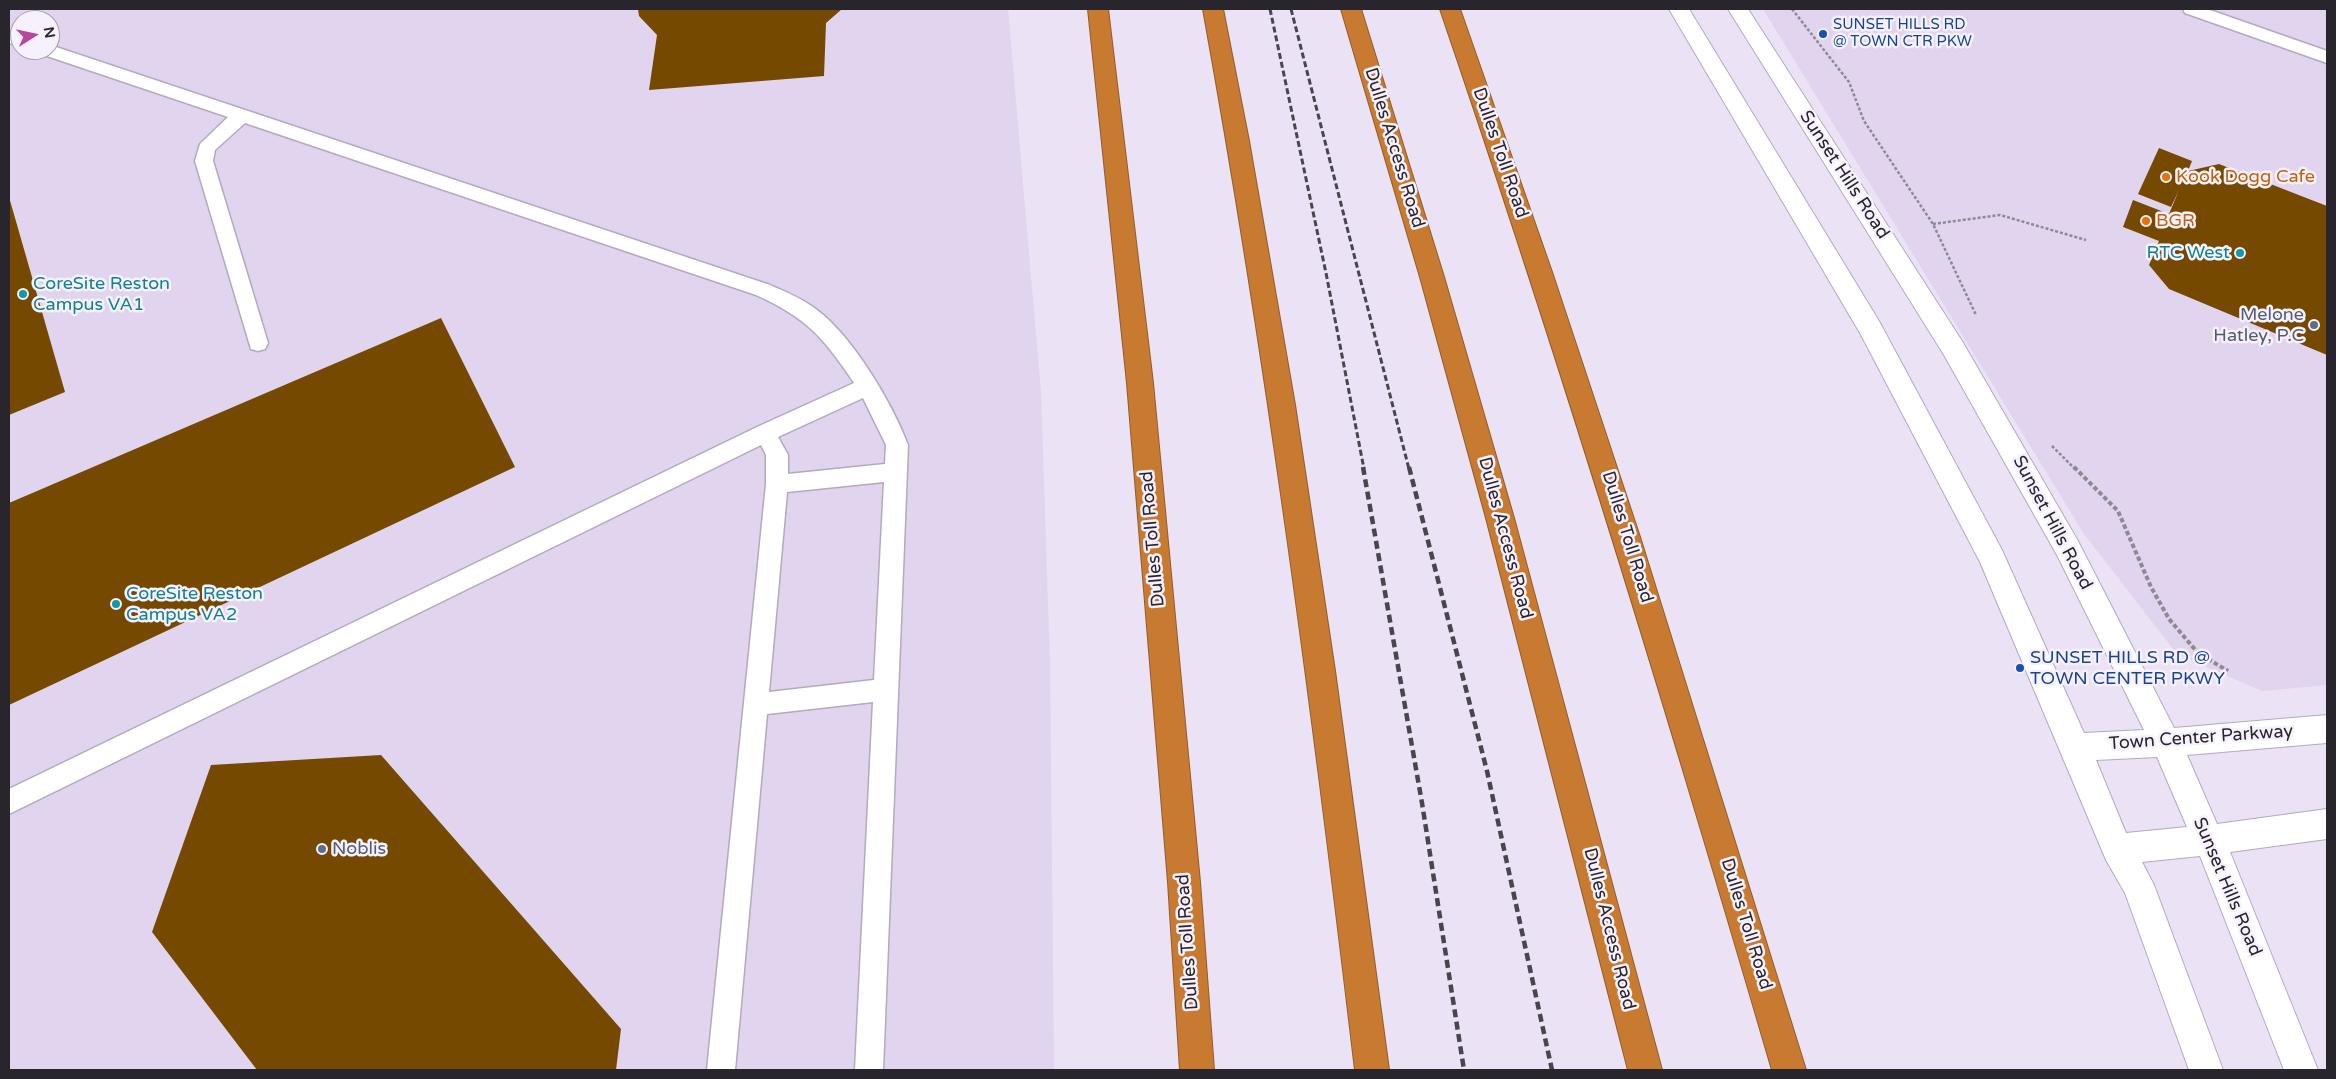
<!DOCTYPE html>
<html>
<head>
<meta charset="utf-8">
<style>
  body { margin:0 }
  #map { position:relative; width:2336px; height:1079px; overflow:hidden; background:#ebe2f5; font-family:"Varela Round",sans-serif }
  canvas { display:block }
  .frame { position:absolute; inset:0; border:10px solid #28252c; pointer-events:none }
  .north { position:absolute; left:10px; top:10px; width:50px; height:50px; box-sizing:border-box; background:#f6f1fc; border:1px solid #a49fa9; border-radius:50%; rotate:80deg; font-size:14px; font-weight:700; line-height:20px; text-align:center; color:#28252c }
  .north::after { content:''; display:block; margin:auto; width:18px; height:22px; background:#b7449d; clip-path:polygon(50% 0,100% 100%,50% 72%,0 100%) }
</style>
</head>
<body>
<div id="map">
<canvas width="2336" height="1079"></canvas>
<div class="frame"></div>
<div class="north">N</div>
</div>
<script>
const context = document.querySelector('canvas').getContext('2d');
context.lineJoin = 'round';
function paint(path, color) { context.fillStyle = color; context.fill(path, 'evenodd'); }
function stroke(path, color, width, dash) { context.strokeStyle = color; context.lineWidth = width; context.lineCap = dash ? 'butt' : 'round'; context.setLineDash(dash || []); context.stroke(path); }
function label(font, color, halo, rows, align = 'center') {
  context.font = font + ' "Varela Round",sans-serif'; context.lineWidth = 5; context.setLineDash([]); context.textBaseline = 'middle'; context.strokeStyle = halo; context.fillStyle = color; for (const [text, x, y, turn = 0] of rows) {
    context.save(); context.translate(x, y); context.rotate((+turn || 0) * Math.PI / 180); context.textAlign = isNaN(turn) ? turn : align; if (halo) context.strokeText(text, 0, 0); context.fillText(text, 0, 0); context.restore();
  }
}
paint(new Path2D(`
  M9 9H1008L1041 393 1050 665 1054 1070H9ZM20 20H50V50H20Z
  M1763 9H2327V685L2262 691 2177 654 2084 534Z`), '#e0d4ee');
paint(new Path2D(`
  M638 9H842L826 23 824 76 649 90 657 35 639 16Z
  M2159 148 2192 161 2188 171 2219 164 2327 206V355L2169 289 2149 265 2159 241 2123 227 2133 200 2169 214 2179 190 2171 207 2138 194Z
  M9 197 65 392 9 415Z
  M441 318 515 467 9 705V503Z
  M381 755 621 1029 616 1070H257L152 932 211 765Z`), '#754900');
const service = new Path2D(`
  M2183 9H2207L2327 51V63L2185 13Z
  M9 32 20 35V46L9 43Z
  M50 45 770 285C786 292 803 299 817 310 853 337 892 403 908 445L883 1070H855L873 702 767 714 735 1070H707L766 484V455L761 445 9 814V789L757 427 854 383C824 338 807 318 756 295L245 123 215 150 213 161 268 343 265 349 258 351 251 349 195 161 200 144 228 117 41 54 38 50H50ZM863 398 886 445 885 464 788 474V455L778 437ZM884 482 874 680 769 692 787 492Z`);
const secondary = new Path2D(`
  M1669 9H1689L1879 321 2002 550 2084 733 2144 730 2058 557 1944 355 1728 9H1748L1962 341 2078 541 2174 728 2327 715V743L2187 755 2217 824 2327 809V839L2230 852 2318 1070H2284L2200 856 2142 862 2154 885 2223 1070H2189L2125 893 2106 860 1980 562 1860 333ZM2157 757 2187 827 2126 833 2096 760Z`);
const motorway = new Path2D(`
  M1088 9H1108L1153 383 1200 882 1214 1070H1180L1168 882 1127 383Z
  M1203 9H1223L1249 141 1295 405 1335 671 1389 1070H1355C1313 715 1267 361 1203 9Z
  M1341 9H1361L1444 277 1514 518 1662 1070H1628L1486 518 1420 277Z
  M1440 9H1460L1552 272 1640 537 1806 1070H1772C1668 714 1560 360 1440 9Z`);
stroke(service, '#b3aabd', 3);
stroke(secondary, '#b3aabd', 2);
stroke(motorway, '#905d2f', 2);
stroke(new Path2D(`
  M1792 9 1849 82 1864 121 1933 224 1976 315
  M1933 224 2000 215 2086 240
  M2052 446 2075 469`), '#8f8996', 2.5, [3, 2]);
stroke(new Path2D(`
  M2074 467 2118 511 2151 587 2169 619 2198 653 2228 671`), '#8f8996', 4, [4.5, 2.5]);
paint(service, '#fff');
paint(secondary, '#fff');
paint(motorway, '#c87b30');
stroke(new Path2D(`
  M1270 9 1326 273 1364 469
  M1291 9 1409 469`), '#49454e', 3, [6, 3]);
stroke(new Path2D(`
  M1363 467 1422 803 1464 1070
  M1409 467 1487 771 1552 1070`), '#49454e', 4.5, [8, 4.5]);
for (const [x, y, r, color] of [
  [1823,34,5,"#1a4fb4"],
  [2166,177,5,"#e8710a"],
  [2146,221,5,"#e8710a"],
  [2240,253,5,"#0f9aa8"],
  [23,294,5,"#0f9aa8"],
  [2314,325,5,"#5c6f8a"],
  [116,604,5,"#0f9aa8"],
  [2020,668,5,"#1a4fb4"],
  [322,849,5,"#5c6f8a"]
]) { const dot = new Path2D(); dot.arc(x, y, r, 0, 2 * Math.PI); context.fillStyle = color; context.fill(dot); stroke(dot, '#f6f1fc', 2); }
label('15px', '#164399', '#f6f1fc', [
  ["SUNSET HILLS RD",1833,25],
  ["@ TOWN CTR PKW",1833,42]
], 'left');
label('18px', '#28252c', '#f6f1fc', [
  ["Dulles Access Road",1394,148,73],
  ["Dulles Toll Road",1500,153,71],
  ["Sunset Hills Road",1844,175,57],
  ["Sunset Hills Road",2052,523,62],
  ["Dulles Toll Road",1627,537,73],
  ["Dulles Access Road",1505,538,75],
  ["Dulles Toll Road",1153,539,-95],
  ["Town Center Parkway",2201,738,-4],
  ["Sunset Hills Road",2227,887,67],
  ["Dulles Toll Road",1746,924,73],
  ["Dulles Access Road",1609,929,76],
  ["Dulles Toll Road",1188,942,-94]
]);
label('18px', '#c56008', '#f6f1fc', [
  ["Kook Dogg Cafe",2176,177],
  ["BGR",2156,221]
], 'left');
label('18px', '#0d838f', '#f6f1fc', [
  ["RTC West",2230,253,"right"],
  ["CoreSite Reston",33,284],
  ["Campus VA1",33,305],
  ["CoreSite Reston",126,594],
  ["Campus VA2",126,615]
], 'left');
label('18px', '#4e5e75', '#f6f1fc', [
  ["Melone",2304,315],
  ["Hatley, P.C",2304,336],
  ["Noblis",332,849,"left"]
], 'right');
label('18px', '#164399', '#f6f1fc', [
  ["SUNSET HILLS RD @",2030,658],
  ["TOWN CENTER PKWY",2030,679]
], 'left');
</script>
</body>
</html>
